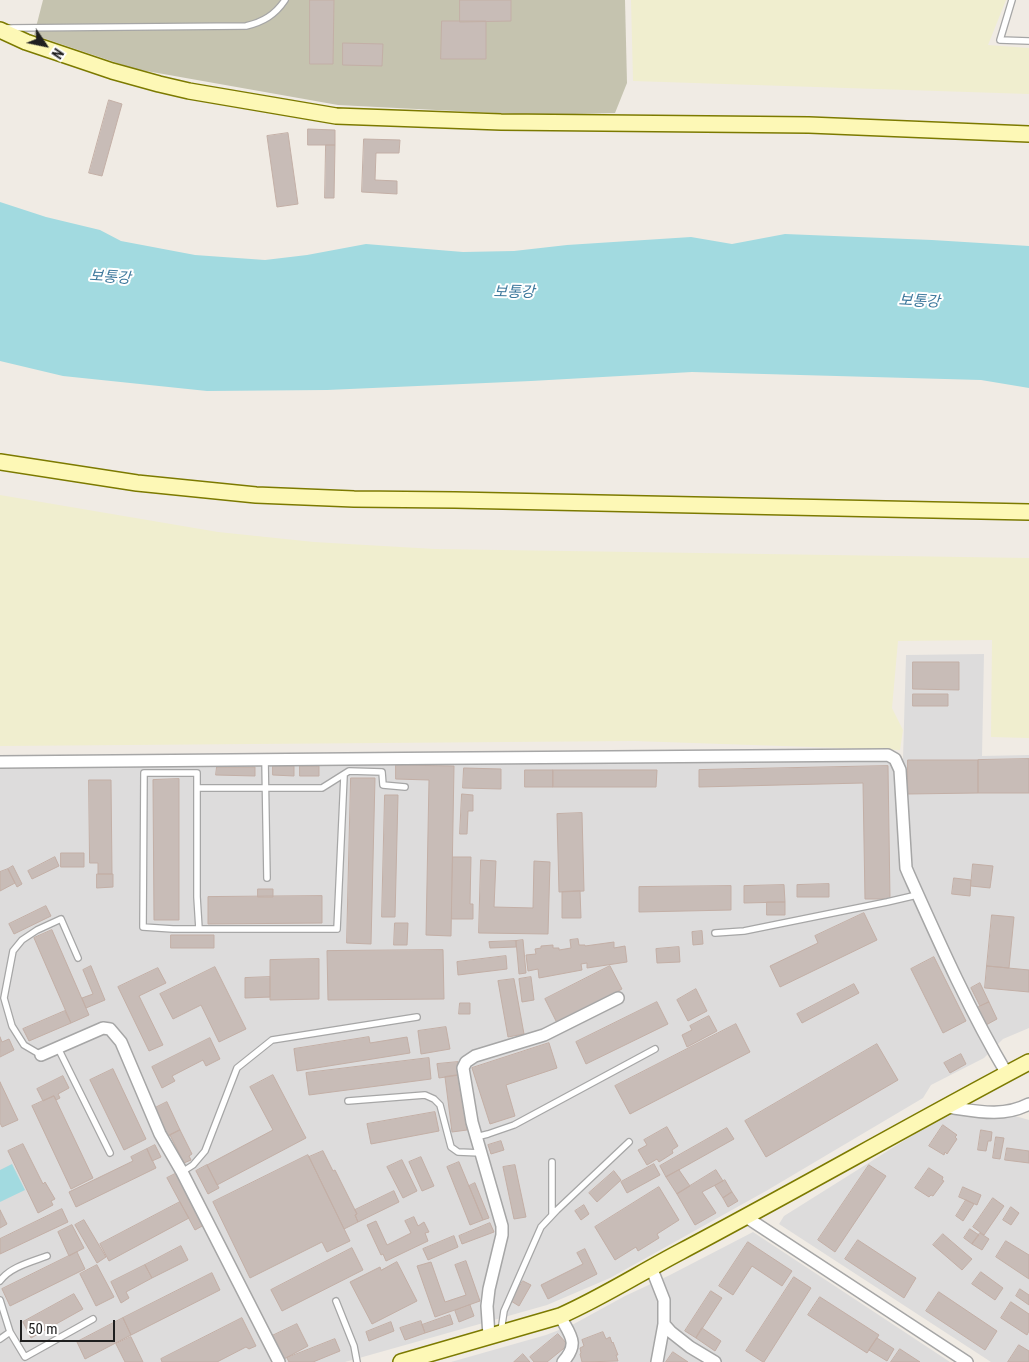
<!DOCTYPE html>
<html>
<head>
<meta charset="utf-8">
<style>
  body { margin:0 }
  #map { position:relative; width:1029px; height:1362px; overflow:hidden; background:#f0ebe4; font-family:"Roboto Condensed",sans-serif }
  canvas { display:block }
  .north { position:absolute; left:20px; top:20px; width:50px; height:50px; -webkit-text-stroke:4px #fff; paint-order:stroke; rotate:124deg; font-size:14px; font-weight:700; line-height:20px; text-align:center; color:#1f1f1f }
  .north::after { content:''; display:block; margin:auto; width:18px; height:22px; background:#1f1f1f; clip-path:polygon(50% 0,100% 100%,50% 72%,0 100%) }
  .scale { position:absolute; left:20px; top:1320px; width:95px; height:22px; box-sizing:border-box; border:2px solid #1f1f1f; border-top:0; padding-left:6px; font-size:15px; line-height:18px; white-space:nowrap; color:#1f1f1f; -webkit-text-stroke:4px #fff; paint-order:stroke }
</style>
</head>
<body>
<div id="map">
<canvas width="1029" height="1362"></canvas>
<div class="north">N</div>
<div class="scale">50 m</div>
</div>
<script>
const context = document.querySelector('canvas').getContext('2d');
context.lineJoin = 'round';
function paint(path, color) { context.fillStyle = color; context.fill(path, 'evenodd'); }
function stroke(path, color, width, dash) { context.strokeStyle = color; context.lineWidth = width; context.lineCap = dash ? 'butt' : 'round'; context.setLineDash(dash || []); context.stroke(path); }
function label(font, color, halo, rows, align = 'center') {
  context.font = font + ' "Roboto Condensed","Noto Sans KR",sans-serif'; context.lineWidth = 4; context.setLineDash([]); context.textBaseline = 'middle'; context.strokeStyle = halo; context.fillStyle = color; for (const [text, x, y, turn = 0] of rows) {
    context.save(); context.translate(x, y); context.rotate((+turn || 0) * Math.PI / 180); context.textAlign = isNaN(turn) ? turn : align; if (halo) context.strokeText(text, 0, 0); context.fillText(text, 0, 0); context.restore();
  }
}
paint(new Path2D(`
  M984 654 982 756 1029 755V1028L1003 1039 984 1058 931 1085 923 1098 766 1191 610 1278 547 1305 345 1362H0V767L903 759 906 655Z
  M945 1115 1015 1116 1029 1120V1362H991L779 1224 784 1216Z
  M753 1232 950 1362H451L546 1335 572 1325 625 1296 670 1275Z`), '#dddcdc');
paint(new Path2D(`
  M43 0H625L627 83 615 113 535 115 338 105 135 69 34 35Z`), '#c5c3af');
paint(new Path2D(`
  M631 0H1006L988 45 1029 48V94L633 81Z
  M0 495 218 532 314 542 435 549 1029 558V738L991 737 992 640 898 641 892 708 903 730 900 750 634 741 0 746Z`), '#f0eecf');
paint(new Path2D(`
  M0 202 46 217 100 230 121 241 195 255 265 260 307 255 366 244 463 252 514 251 567 245 691 237 732 244 785 234 932 240 1029 246V388L981 380 692 372 531 381 327 390 207 391 63 376 0 361Z
  M12 1164 25 1190 0 1202V1170Z`), '#a2dae0');
const building = new Path2D(`
  M310 0H334L333 64H310Z
  M460 0H511V21L460 22Z
  M442 21H486V59H441Z
  M343 43 383 44 382 66 343 65Z
  M109 100 122 104 102 176 89 173Z
  M308 129 335 130V145H308Z
  M288 133 298 204 277 207 267 136Z
  M364 139 400 140 399 153H376L375 180 397 181V194L362 192Z
  M326 145H335L334 198H325Z
  M913 662H959V690L913 689Z
  M913 694H948V706H913Z
  M1029 759V793H978V760Z
  M908 760H978V793L908 794Z
  M396 765 454 766 451 936 426 935 429 780 396 779Z
  M273 766H294V776L273 775Z
  M300 766H319V776H300Z
  M888 766 890 899H865L863 783 699 787V770Z
  M217 767H255V776L216 775Z
  M464 768 501 769V789L463 788Z
  M525 770H553V787H525Z
  M553 770H657L656 787H553Z
  M351 778H375L371 944 347 943Z
  M179 779V920H154L153 780Z
  M89 780H111L112 874H98V863H90Z
  M462 794 473 795V811H468L467 834H460Z
  M385 795H398L395 917H382Z
  M582 813 584 891 559 892 557 814Z
  M61 853H84V867H61Z
  M55 857 59 866 32 879 28 871Z
  M453 857H471L470 904H473V919H452Z
  M481 860 496 861 494 907 533 908 534 861 550 862 548 934 479 933Z
  M973 864 993 866 990 888 971 886Z
  M13 866 22 884 17 887 8 869Z
  M8 869 15 883 0 891V872Z
  M97 874H113V887L97 888Z
  M954 878 971 880 970 896 952 894Z
  M829 884V897H797V885Z
  M784 885 785 902 744 903V886Z
  M731 886V910L639 912V887Z
  M258 889H273V897H258Z
  M580 891 581 918H562V892Z
  M322 896V923L208 924V897Z
  M767 902H785V915H767Z
  M46 906 51 916 14 934 9 924Z
  M864 913 877 940 780 987 770 966 818 943 815 936Z
  M992 915 1014 917 1009 968 987 966Z
  M395 923H408L407 945H394Z
  M52 930 89 1015 71 1023 34 938Z
  M702 931 703 944 693 945 692 932Z
  M171 935H214V948H171Z
  M578 939 579 945H585V946L614 942V948L625 946 627 962 587 968V963L581 964 582 970 539 978 538 969 528 971 526 955 536 954 535 949 541 948V946L553 945V948H559V950L571 948 570 940Z
  M523 940 526 973 519 974 516 941Z
  M516 941V947L490 948 489 942Z
  M679 947 680 962 657 963 656 949Z
  M443 950 444 999 328 1000 327 951Z
  M506 956 507 969 458 975 457 962Z
  M934 957 966 1021 943 1033 911 969Z
  M319 959V999L270 1000V960Z
  M91 966 105 1000 86 1008 82 998 93 994 83 970Z
  M610 966 622 989 557 1023 545 999Z
  M987 966 1029 970V992L985 988Z
  M215 967 246 1029 219 1042 201 1005 173 1019 160 994Z
  M158 968 166 983 139 996 163 1045 149 1051 118 987Z
  M270 977V997L245 998V978Z
  M531 977 534 1000 522 1002 519 979Z
  M514 979 524 1034 508 1037 498 981Z
  M980 983 989 1002 980 1006 971 988Z
  M854 984 859 993 802 1023 797 1014Z
  M696 989 707 1011 688 1021 677 1000Z
  M657 1002 668 1024 586 1064 576 1042Z
  M989 1002 997 1019 986 1025 977 1008Z
  M460 1003H470V1014H459Z
  M65 1011 71 1023 29 1041 23 1029Z
  M709 1016 717 1031 687 1047 682 1035 692 1030 690 1026Z
  M736 1024 750 1052 630 1114 615 1086Z
  M446 1027 450 1049 421 1054 418 1031Z
  M0 1037 2 1042 9 1039 14 1050 0 1057Z
  M369 1037 370 1043 407 1037 410 1053 297 1071 294 1049Z
  M210 1038 220 1059 206 1066 203 1060 172 1076 175 1081 162 1088 152 1067Z
  M549 1043 557 1068 506 1085 515 1116 490 1124 472 1068Z
  M877 1044 898 1080 766 1157 745 1121Z
  M961 1054 966 1064 950 1073 944 1063Z
  M429 1058 431 1079 309 1095 306 1073Z
  M458 1062 459 1075 439 1078 437 1064Z
  M113 1069 146 1139 124 1150 90 1080Z
  M273 1075 306 1138 217 1185 207 1165 273 1130 250 1087Z
  M459 1075 467 1130 452 1132 445 1077Z
  M63 1076 69 1088 58 1094 60 1098 56 1100 54 1096 43 1101 37 1089Z
  M0 1082 18 1120 2 1127 0 1123Z
  M54 1096 93 1178 71 1189 32 1106Z
  M167 1102 180 1130 168 1136 155 1108Z
  M435 1112 439 1131 371 1144 367 1124Z
  M943 1125 957 1135 955 1137 957 1139 947 1154 945 1152 944 1155 929 1146Z
  M667 1127 678 1146 672 1150 673 1153 659 1162 657 1159 647 1165 638 1150 647 1145 644 1140Z
  M727 1128 734 1139 666 1177 660 1166Z
  M180 1130 192 1154 189 1156 191 1160 184 1163 170 1135Z
  M981 1130 992 1132 991 1141H988L986 1151 978 1150Z
  M996 1137 1004 1138 1000 1159 993 1158Z
  M501 1141 504 1150 491 1154 488 1145Z
  M23 1144 43 1184 45 1182 55 1199 51 1201 53 1205 38 1213 8 1151Z
  M155 1145 161 1157 152 1161 147 1149Z
  M1007 1148 1029 1151V1163L1005 1160Z
  M147 1149 156 1168 76 1207 69 1192 133 1161 131 1157Z
  M323 1151 333 1171 335 1170 357 1214 355 1215 358 1222 344 1229 309 1157Z
  M308 1155 350 1241 327 1252 322 1242 250 1278 213 1202Z
  M421 1157 434 1186 422 1191 409 1162Z
  M402 1160 417 1191 403 1198 387 1167Z
  M459 1162 483 1220 470 1225 447 1167Z
  M654 1164 660 1175 627 1193 621 1182Z
  M207 1165 219 1188 208 1194 196 1171Z
  M515 1165 526 1217 514 1219 503 1167Z
  M869 1165 886 1176 835 1252 818 1240Z
  M929 1168 943 1177 942 1180 944 1181 933 1196 931 1195 929 1197 915 1188Z
  M679 1170 690 1186 677 1194 666 1177Z
  M716 1170 723 1181 702 1192 716 1213 695 1225 677 1194Z
  M614 1171 621 1180 597 1202 589 1193Z
  M177 1173 204 1225 195 1230 167 1178Z
  M725 1180 732 1192 723 1198 715 1186Z
  M475 1183 489 1218 483 1220 469 1186Z
  M659 1187 679 1220 657 1234 659 1238 638 1251 636 1247 615 1260 595 1227Z
  M963 1187 981 1195 977 1205 959 1197Z
  M394 1191 399 1202 358 1222 355 1215 357 1214 355 1210Z
  M732 1192 738 1201 728 1207 723 1198Z
  M993 1198 1004 1206 984 1235 973 1227Z
  M966 1200 974 1204 963 1221 956 1216Z
  M180 1202 189 1218 109 1261 100 1244Z
  M584 1205 589 1214 581 1220 575 1211Z
  M1011 1207 1019 1213 1011 1225 1003 1220Z
  M62 1209 68 1222 0 1254V1239Z
  M0 1210 7 1224 0 1228Z
  M414 1217 418 1226 424 1222 429 1232 425 1233 428 1241 386 1261 383 1254 381 1255 367 1225 376 1221 387 1245 411 1233 405 1221Z
  M84 1220 106 1257 97 1263 75 1225Z
  M490 1223 494 1232 462 1244 459 1236Z
  M72 1225 84 1248 69 1256 58 1232Z
  M970 1229 979 1235 972 1244 964 1238Z
  M980 1233 989 1239 982 1250 972 1244Z
  M943 1234 972 1259 962 1270 933 1245Z
  M454 1236 458 1247 428 1260 423 1249Z
  M858 1240 916 1278 904 1298 845 1259Z
  M1006 1241 1029 1255V1279L996 1257Z
  M748 1242 792 1271 782 1286 752 1266 733 1295 719 1286Z
  M181 1246 188 1260 152 1278 145 1265Z
  M352 1248 363 1270 282 1311 271 1290Z
  M585 1249 597 1274 548 1299 541 1285 583 1264 577 1253Z
  M77 1252 85 1269 10 1306 2 1289Z
  M466 1261 480 1301 435 1317 417 1266 431 1262 445 1302 466 1295 455 1265Z
  M397 1262 417 1301 372 1324 350 1282 380 1267 381 1270Z
  M97 1265 114 1297 96 1306 80 1274Z
  M145 1265 152 1278 126 1292 129 1298 121 1303 111 1282Z
  M981 1272 1003 1288 995 1300 972 1284Z
  M212 1273 220 1290 131 1335 123 1318Z
  M794 1277 811 1288 764 1362H763L746 1351Z
  M523 1281 531 1285 519 1306 511 1301Z
  M1020 1289 1029 1295V1305L1016 1296Z
  M711 1291 722 1298 696 1338 685 1331Z
  M939 1292 997 1331 985 1350 926 1311Z
  M74 1294 83 1309 31 1338 23 1322Z
  M820 1297 879 1335 867 1353 808 1315Z
  M1011 1302 1029 1314V1331L1027 1335 1001 1318Z
  M470 1305 474 1316 459 1322 455 1311Z
  M450 1315 453 1324 425 1333 422 1325Z
  M123 1318 131 1335 85 1359 77 1342Z
  M242 1318 256 1346 249 1349 246 1347 217 1362H162L161 1359Z
  M421 1321 425 1333 405 1340 400 1328Z
  M391 1322 394 1331 369 1341 366 1332Z
  M297 1324 308 1346 284 1359 272 1336Z
  M702 1328 721 1341 715 1351 696 1338Z
  M603 1332 606 1339 610 1337 612 1343 613 1342 618 1355H616L618 1361 582 1362 580 1354 581 1353 580 1348 584 1346 582 1340Z
  M558 1334 568 1345 547 1362H534L530 1357Z
  M131 1337 143 1362H125L116 1344Z
  M877 1338 894 1349 887 1361 869 1350Z
  M335 1339 340 1351 313 1362H289L287 1358Z
  M1019 1345 1029 1351V1362H1008Z
  M900 1349 920 1362H891Z
  M673 1352 688 1362H666Z
  M523 1354 530 1362H514Z`);
paint(building, '#c8bcb7');
stroke(building, '#c3afa6', 1);
const lane = new Path2D(`
  M1012 0 1000 40 1029 41
  M7 28 246 26C263 22 275 15 285 0
  M265 760 267 878
  M344 776 337 929H173L143 927 144 773H197V788H322L349 771 382 772 383 785 405 787
  M197 788V897L199 929
  M715 933 744 931 887 902 917 895
  M58 1048 110 1153
  M41 1055 24 1045 12 1026 4 998 13 951 22 940 37 930 61 919 78 958
  M348 1101 425 1095 434 1099 440 1105 451 1147 458 1152 481 1153
  M476 1137 488 1134 514 1125 655 1049
  M182 1172 193 1165 205 1151 237 1068 272 1040 417 1017
  M552 1215V1162
  M0 1281C10 1267 31 1262 47 1256
  M0 1300 10 1332 0 1339
  M336 1301 354 1346 357 1362
  M501 1331 504 1311 541 1227 557 1210 629 1142
  M10 1332 25 1357 93 1319`);
const street = new Path2D(`
  M0 762C296 761 592 755 888 755L895 759 900 770 906 868 909 875C939 942 969 1010 1007 1074
  M41 1055 103 1028 110 1029 121 1042 160 1134 182 1172 279 1362
  M947 1107C976 1111 1002 1118 1029 1104
  M746 1217 967 1362
  M651 1267 664 1300V1324L671 1332 690 1347 715 1362
  M560 1316C570 1335 580 1343 563 1362
  M489 1336 487 1306 489 1289 502 1235V1226L472 1122 463 1068 466 1062 475 1056 544 1035 618 998
  M657 1362 664 1324`);
const secondary = new Path2D(`
  M0 30 26 42 112 71 159 84 189 91 336 116 501 122 809 125 1029 134
  M0 462 137 483 256 495 354 499 455 500 1029 512
  M401 1362 560 1316C601 1298 640 1273 680 1252 797 1190 912 1124 1029 1062`);
stroke(lane, '#a6a6a6', 8);
stroke(street, '#a6a6a6', 14);
stroke(secondary, '#7c7a00', 18);
stroke(lane, '#fff', 5.5);
stroke(street, '#fff', 11);
stroke(secondary, '#fdf8b6', 15);
label('italic 15px', '#3d789c', '#fff', [
  ["보통강",110,278,4],
  ["보통강",514,293,1],
  ["보통강",919,302,3]
]);
</script>
</body>
</html>
